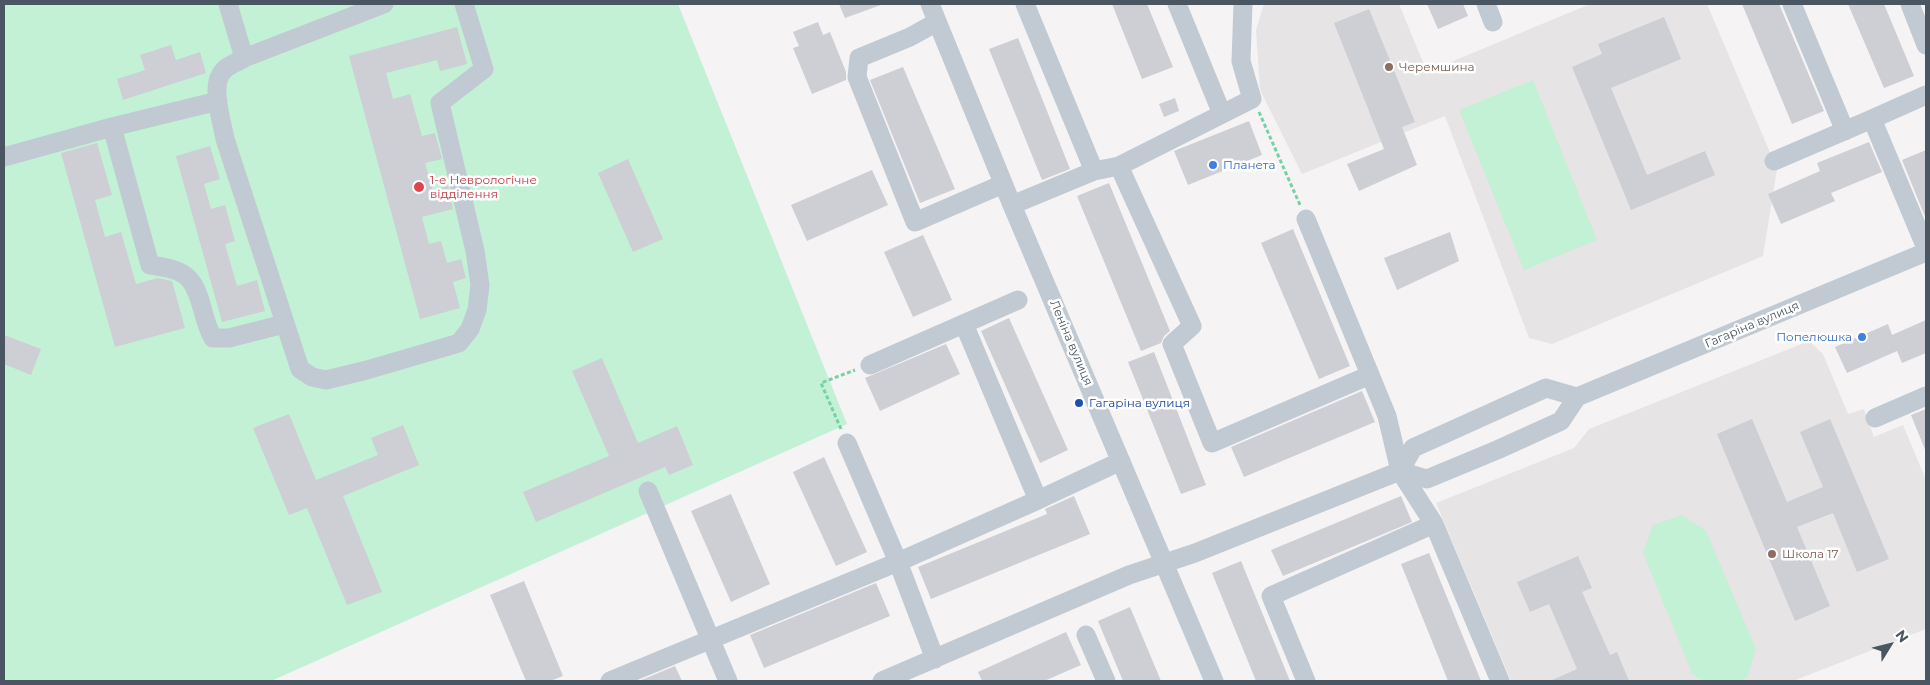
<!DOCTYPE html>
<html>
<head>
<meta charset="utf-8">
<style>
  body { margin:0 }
  #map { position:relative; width:1930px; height:685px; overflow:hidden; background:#f5f3f3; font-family:Montserrat,sans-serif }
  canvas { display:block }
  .frame { position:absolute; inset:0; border:5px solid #4a5661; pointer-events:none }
  .north { position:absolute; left:1865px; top:620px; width:50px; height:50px; -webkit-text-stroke:4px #fff; paint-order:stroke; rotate:54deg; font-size:14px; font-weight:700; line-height:20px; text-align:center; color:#4a5661 }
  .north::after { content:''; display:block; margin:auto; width:18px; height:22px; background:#4a5661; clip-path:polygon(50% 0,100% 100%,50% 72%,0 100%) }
</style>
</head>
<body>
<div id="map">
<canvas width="1930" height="685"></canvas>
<div class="frame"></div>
<div class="north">N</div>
</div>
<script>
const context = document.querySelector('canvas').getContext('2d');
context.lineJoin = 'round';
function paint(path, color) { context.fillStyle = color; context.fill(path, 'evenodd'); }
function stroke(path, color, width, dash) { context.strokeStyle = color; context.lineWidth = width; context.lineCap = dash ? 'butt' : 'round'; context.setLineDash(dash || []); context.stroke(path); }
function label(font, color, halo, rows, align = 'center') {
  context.font = font + ' Montserrat,sans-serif'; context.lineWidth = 5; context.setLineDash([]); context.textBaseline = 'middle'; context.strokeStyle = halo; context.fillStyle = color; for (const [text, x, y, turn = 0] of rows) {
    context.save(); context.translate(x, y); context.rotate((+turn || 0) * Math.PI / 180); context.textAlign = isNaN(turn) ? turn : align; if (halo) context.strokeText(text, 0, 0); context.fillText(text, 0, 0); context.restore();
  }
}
paint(new Path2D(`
  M1264 4H1399L1427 72 1590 4H1707L1777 169 1763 256 1552 344 1529 338 1445 116 1302 174 1260 90 1256 30Z
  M1809 341 1823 354 1848 414 1864 409 1874 437 1903 425 1926 480V629L1793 681H1511L1436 503 1574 448 1589 429Z`), '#e6e4e5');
paint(new Path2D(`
  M4 4H678L847 424 271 681H4Z
  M1533 80 1597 240 1524 270 1459 110Z
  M1682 515 1706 531 1756 649 1747 677 1739 681H1703L1692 673 1643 553 1653 525Z`), '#c3f1d5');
paint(new Path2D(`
  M839 4H880L881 5 845 18Z
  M1112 4H1147L1173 67 1142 79Z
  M1427 4H1463L1468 16 1438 29Z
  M1742 4H1779L1824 111 1792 124Z
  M1848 4H1884L1914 76 1884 88Z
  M1369 9 1415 122 1402 127 1417 165 1359 191 1347 164 1384 149 1334 23Z
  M1664 17 1681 59 1611 88 1647 175 1705 151 1715 175 1631 210 1572 67 1602 54 1598 44Z
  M818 22 823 35 830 32 846 72V80L812 94 793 48 799 46 793 32Z
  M457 27 467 64 440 71 437 60 386 73 393 99 410 94 422 136 435 133 442 159 425 163 433 190 448 186 453 209 422 217 429 244 441 241 447 263 461 259 466 278 453 282 460 308 420 319 349 56Z
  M1018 38 1070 169 1042 180 989 49Z
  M171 45 176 60 200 52 206 73 123 100 117 79 145 70 140 55Z
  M903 67 955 189 920 203 870 80Z
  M1175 98 1179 111 1164 117 1159 104Z
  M1249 121 1262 155 1188 185 1174 151Z
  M1869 142 1882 172 1831 193 1835 201 1781 224 1768 194 1820 171 1817 163Z
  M97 143 112 195 95 200 105 237 121 232 136 284 158 278 172 281 185 328 115 347 61 153Z
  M210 146 220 179 204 184 211 209 225 205 235 241 225 244 237 286 257 280 265 311 222 322 176 156Z
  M1926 150V219L1902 160Z
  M628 159 663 239 633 252 598 173Z
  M872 170 888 205 807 241 791 205Z
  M1109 183 1170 331 1164 336 1161 343 1141 351 1077 196Z
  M1293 229 1350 366 1319 379 1261 243Z
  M1450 232 1459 261 1397 290 1384 258Z
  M923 235 952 300 913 317 884 252Z
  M1009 318 1068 450 1040 463 981 331Z
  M1926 320V353L1902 363 1897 351 1847 373 1835 347 1888 324 1892 335Z
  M4 335 41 349 31 375 4 364Z
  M946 344 960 374 880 411 865 378Z
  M1154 352 1206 485 1181 494 1128 362Z
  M602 358 638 443 677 426 693 465 669 475 665 467 536 522 523 492 609 456 572 371Z
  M1362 391 1375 422 1244 477 1231 447Z
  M1926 409V452L1911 415Z
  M289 414 316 480 378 455 371 438 403 425 419 465 343 496 382 592 347 605 307 508 289 515 253 428Z
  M1752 419 1787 502 1823 487 1800 432 1830 419 1889 559 1857 572 1833 513 1797 527 1830 606 1795 621 1717 434Z
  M824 457 867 552 836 566 793 472Z
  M731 494 770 584 731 602 691 511Z
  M1074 496 1090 534 931 599 918 567 1047 514 1045 509Z
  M1401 496 1412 522 1283 576 1271 550Z
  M1429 553 1481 681H1448L1401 564Z
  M1578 556 1592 588 1582 592 1610 655 1617 652 1629 681H1550L1577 669 1549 604 1530 612 1517 582Z
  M1241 561 1290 681H1256L1212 573Z
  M524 581 563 676 550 681H526L490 595Z
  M876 583 890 616 764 668 750 635Z
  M1130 607 1161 681H1123L1098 621Z
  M1066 632 1081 665 1044 681H982L978 672Z
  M675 666 682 681H639Z`), '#cdcfd5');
stroke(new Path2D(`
  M1259 112 1300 205
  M841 429 821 383 855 370`), '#7ad0a6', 3, [4, 2.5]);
stroke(new Path2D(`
  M228 4 244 58 384 4
  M930 4 1012 205 1214 681
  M1025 4 1094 171
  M1177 4 1222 114
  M1486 4 1493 22
  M1792 4 1845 131
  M1910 4 1926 45
  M937 22 910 37 859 58 857 77 915 222 1003 184
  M244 58C238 62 229 65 224 70 209 84 222 121 225 139L300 369 312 377 326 380 367 370 459 343 470 329 477 310 480 285 475 251 440 103 484 69 464 4
  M218 101 112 127 150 265C163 267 181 269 190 280 203 296 202 320 213 338H229L284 324
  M1872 119 1926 95
  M4 157 112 127
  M1774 161 1872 119 1926 248
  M1119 166 1192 326 1172 344 1212 443 1370 375
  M1012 205 1094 171 1119 166 1252 99 1241 61 1243 4
  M1306 219 1387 416 1400 471 1434 524 1500 681
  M964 324 1038 500 1121 461
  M870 365 1018 300
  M1875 418 1926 396
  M847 443 898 562 935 659
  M1400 471 1413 448 1546 388 1577 397
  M648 491 728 681
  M1086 635 1106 681
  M610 681 898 562 1038 500
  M882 681 1129 575 1195 553 1400 471 1427 479 1497 450 1561 421 1577 397 1926 252
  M1306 681 1271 596 1434 524`), '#c1cad2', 19);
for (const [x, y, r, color] of [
  [1389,67,5,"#8d6e63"],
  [1213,165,5,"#3f7fe0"],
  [419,187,6,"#e0444e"],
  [1862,337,5,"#3f7fe0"],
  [1079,403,5,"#1a4fb4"],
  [1772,554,5,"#8d6e63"]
]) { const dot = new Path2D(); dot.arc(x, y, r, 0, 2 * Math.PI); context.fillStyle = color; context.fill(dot); stroke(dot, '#fff', 2); }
label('12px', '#785e54', '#fff', [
  ["Черемшина",1399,67],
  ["Школа 17",1782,554]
], 'left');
label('12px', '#366cbe', '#fff', [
  ["Планета",1223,165],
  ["Попелюшка",1852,337,"right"]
], 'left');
label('12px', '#be3a42', '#fff', [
  ["1-е Неврологічне",430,180],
  ["відділення",430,194]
], 'left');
label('12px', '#4a5661', '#fff', [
  ["Гагаріна вулиця",1752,325,-23],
  ["Леніна вулиця",1071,343,67]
]);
label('12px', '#164399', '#fff', [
  ["Гагаріна вулиця",1089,403]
], 'left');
</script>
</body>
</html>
